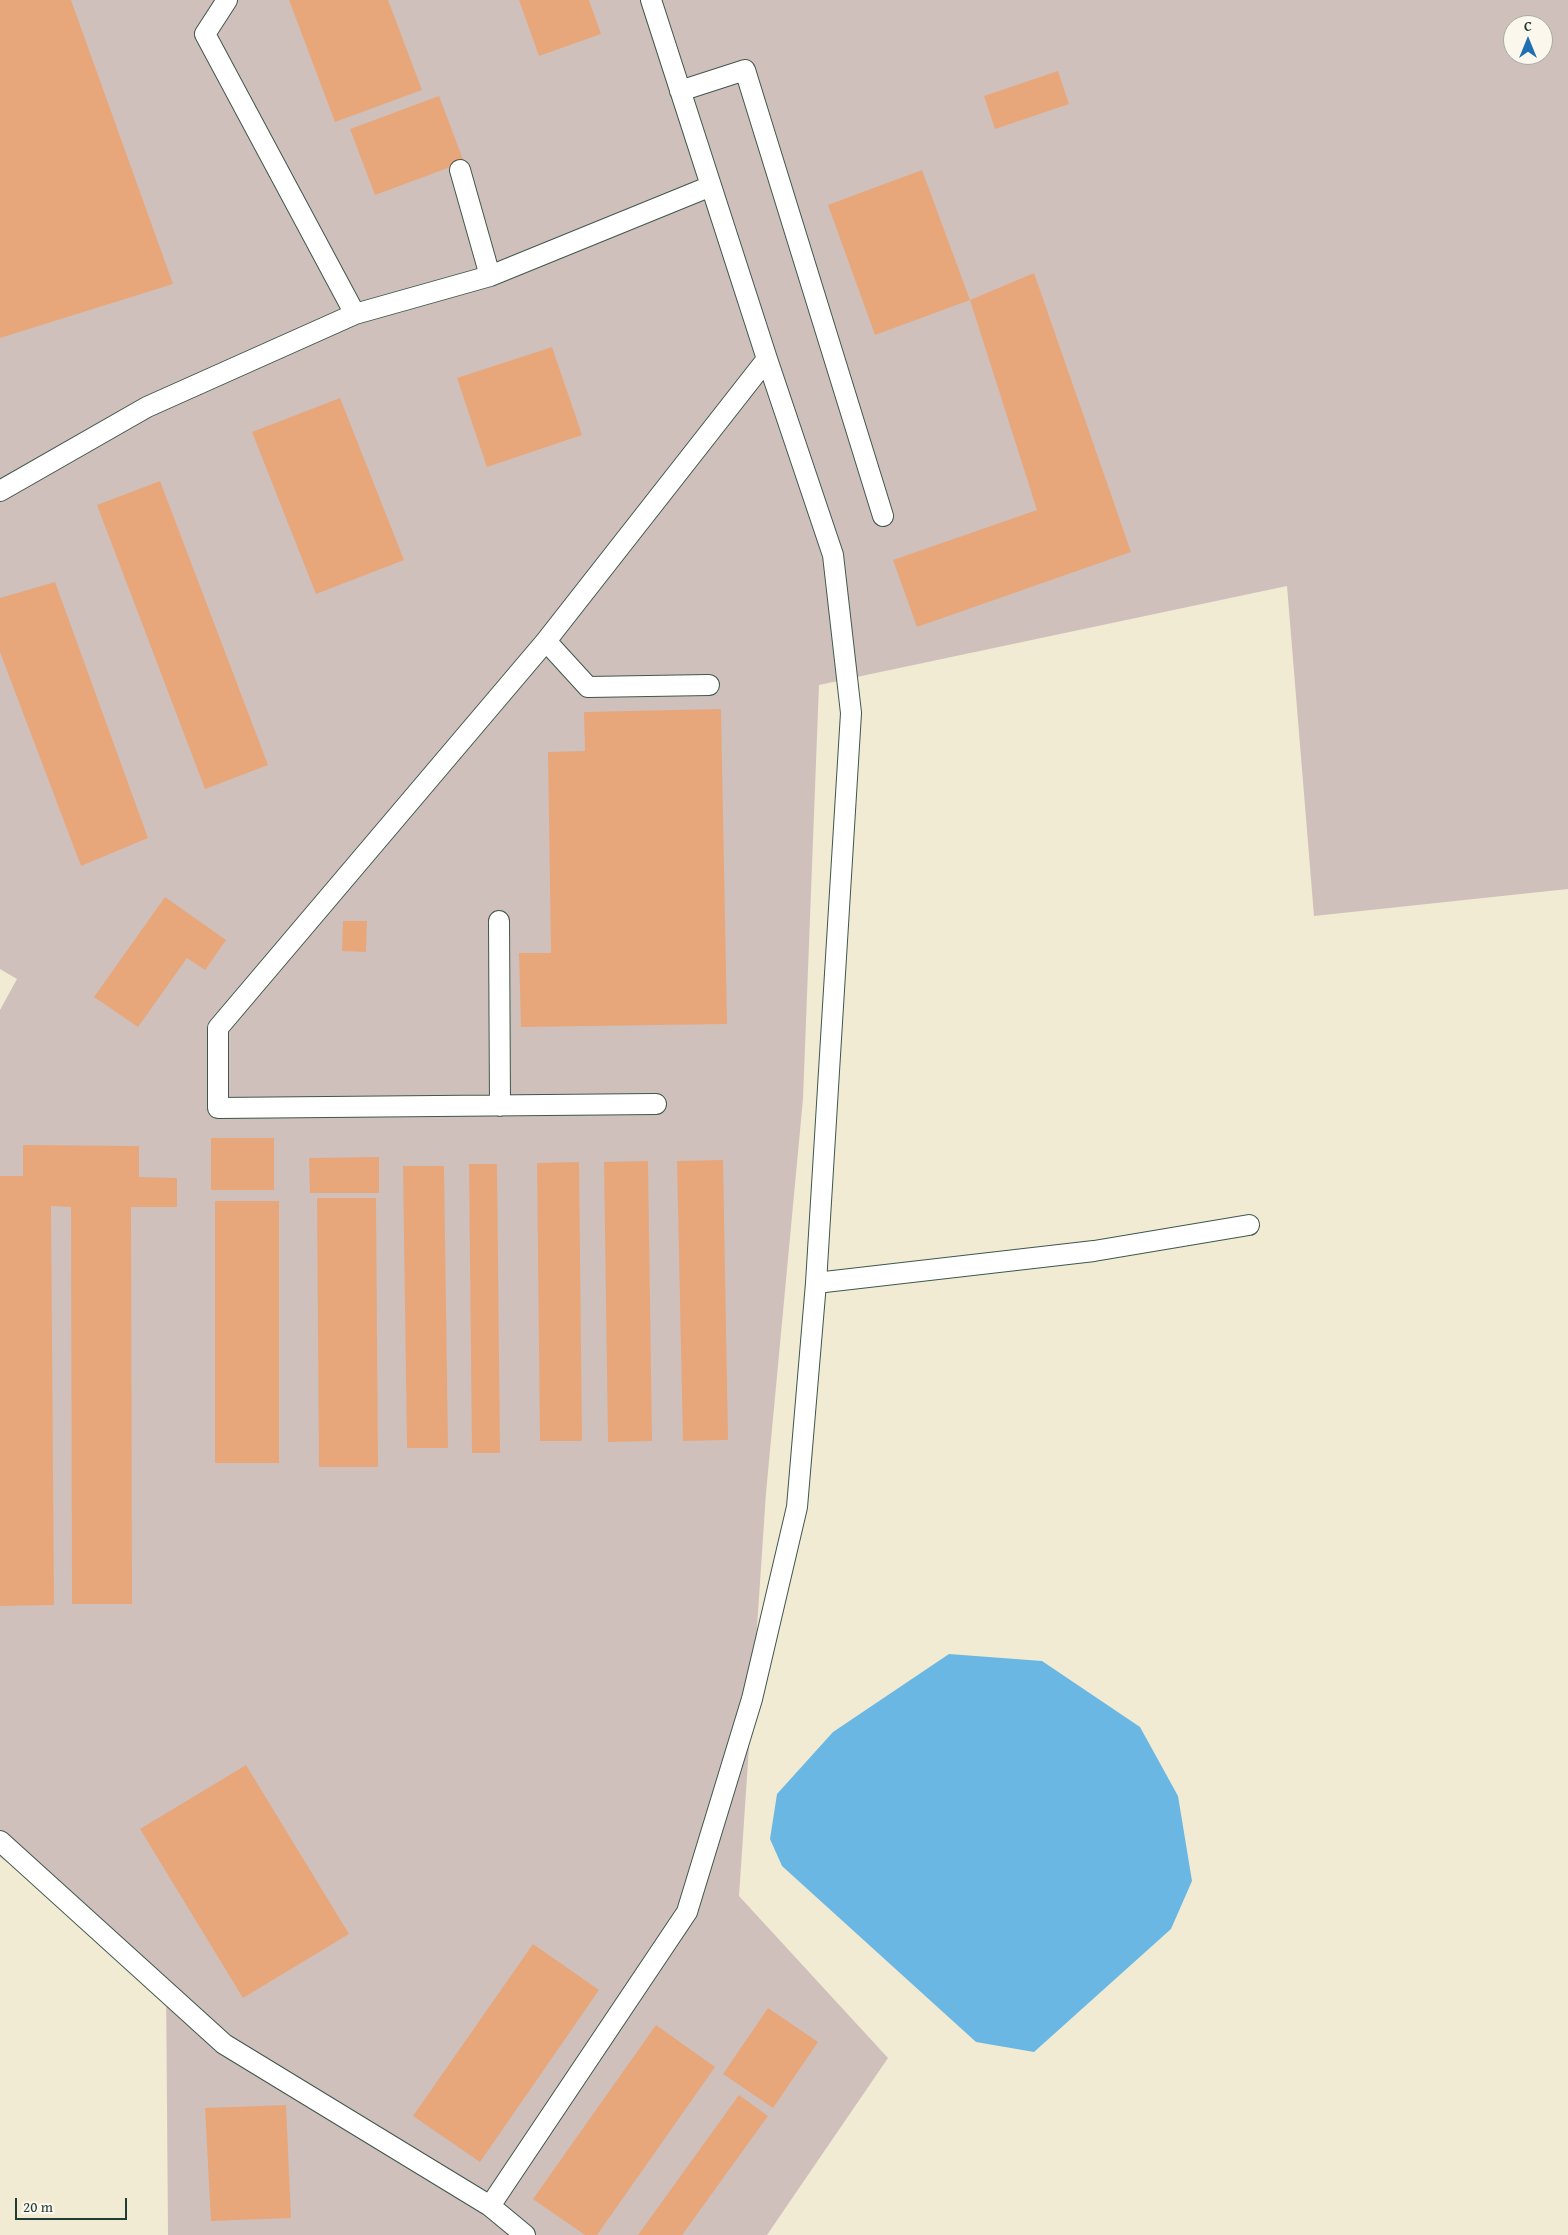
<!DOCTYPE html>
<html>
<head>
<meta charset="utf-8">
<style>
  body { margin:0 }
  #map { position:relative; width:1568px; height:2235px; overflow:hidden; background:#f2ebd3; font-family:"Gentium Book Plus",serif }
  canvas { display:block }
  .north { position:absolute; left:1503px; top:15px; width:50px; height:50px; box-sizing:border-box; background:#fbf7ec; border:1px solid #a3ada2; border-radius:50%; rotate:0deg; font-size:14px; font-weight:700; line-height:20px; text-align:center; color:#1f3d34 }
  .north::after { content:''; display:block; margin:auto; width:18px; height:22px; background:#1f6fb2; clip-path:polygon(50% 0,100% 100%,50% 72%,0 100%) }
  .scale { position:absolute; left:15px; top:2198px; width:112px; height:22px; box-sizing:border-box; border:2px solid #1f3d34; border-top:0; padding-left:6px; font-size:15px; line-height:18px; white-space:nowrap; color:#1f3d34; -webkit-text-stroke:4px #fbf7ec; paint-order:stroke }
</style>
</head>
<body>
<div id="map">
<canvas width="1568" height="2235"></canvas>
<div class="north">С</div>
<div class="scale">20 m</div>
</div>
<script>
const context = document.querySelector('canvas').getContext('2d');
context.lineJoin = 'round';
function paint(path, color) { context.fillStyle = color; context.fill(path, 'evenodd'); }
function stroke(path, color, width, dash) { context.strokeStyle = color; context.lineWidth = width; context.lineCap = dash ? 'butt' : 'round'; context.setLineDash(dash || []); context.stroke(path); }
paint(new Path2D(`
  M0 0H1568V889L1314 916 1287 586 819 685 803 1099 766 1493 739 1896 888 2058 767 2235H168L166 1980 0 1857V1010L17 979 0 969ZM1513 25H1543V55H1513Z`), '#d0c0bc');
paint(new Path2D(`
  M949 1654 1042 1661 1140 1727 1178 1796 1192 1881 1171 1929 1034 2052 976 2042 782 1866 770 1839 777 1794 833 1732Z`), '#6ab7e4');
paint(new Path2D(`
  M0 0H71L173 284 0 338Z
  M289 0H388L422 90 335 122Z
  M519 0H589L601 34 539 56Z
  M1058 71 1069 104 995 129 984 96Z
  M439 96 464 162 375 195 350 129Z
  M922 170 970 300 875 335 828 205Z
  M1034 273 1131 552 917 627 893 560 1037 510 970 300Z
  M552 347 582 435 487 467 457 378Z
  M340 398 404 560 316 594 252 432Z
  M160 481 268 765 205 789 97 505Z
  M55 582 148 838 81 866 0 652V598Z
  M721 709 727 1024 521 1027 519 953H551L548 752 585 751 584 712Z
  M165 897 226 940 205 970 187 958 138 1027 94 997Z
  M343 921H367L366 952 342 951Z
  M211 1138H274V1190H211Z
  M23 1145 139 1146V1177L177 1178V1207H131L132 1604H72L71 1207 51 1206 54 1605 0 1606V1176H23Z
  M379 1157V1193H310L309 1158Z
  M723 1160 728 1440 683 1441 677 1161Z
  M648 1161 652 1441 608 1442 604 1162Z
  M579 1162 582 1441H540L537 1163Z
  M469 1164H497L500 1453H472Z
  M403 1166H444L448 1448H407Z
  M317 1198H376L378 1467H319Z
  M215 1201H279V1463H215Z
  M246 1765 349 1934 243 1998 140 1829Z
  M533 1944 599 1990 480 2162 413 2116Z
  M768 2008 818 2042 773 2108 723 2074Z
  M656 2025 715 2067 597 2235H585L533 2199Z
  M739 2095 768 2116 682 2235H638Z
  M286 2105 291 2218 211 2221 205 2108Z`), '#e7a77b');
const lane = new Path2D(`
  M227 0 205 34 355 314
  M680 91 745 70 883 516
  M460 170 490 276
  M0 491 147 407 355 314 490 276 711 186
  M546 641 588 687 709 685
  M499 921 500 1106
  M656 1104 218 1108V1028L546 641 767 359
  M816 1283 1094 1251 1249 1225
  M0 1841 224 2044 490 2206
  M525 2235 490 2206 687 1912 752 1699 797 1507 816 1283 851 713 833 555 767 359 651 0`);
stroke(lane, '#3f574c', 22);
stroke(lane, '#fff', 20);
</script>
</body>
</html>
